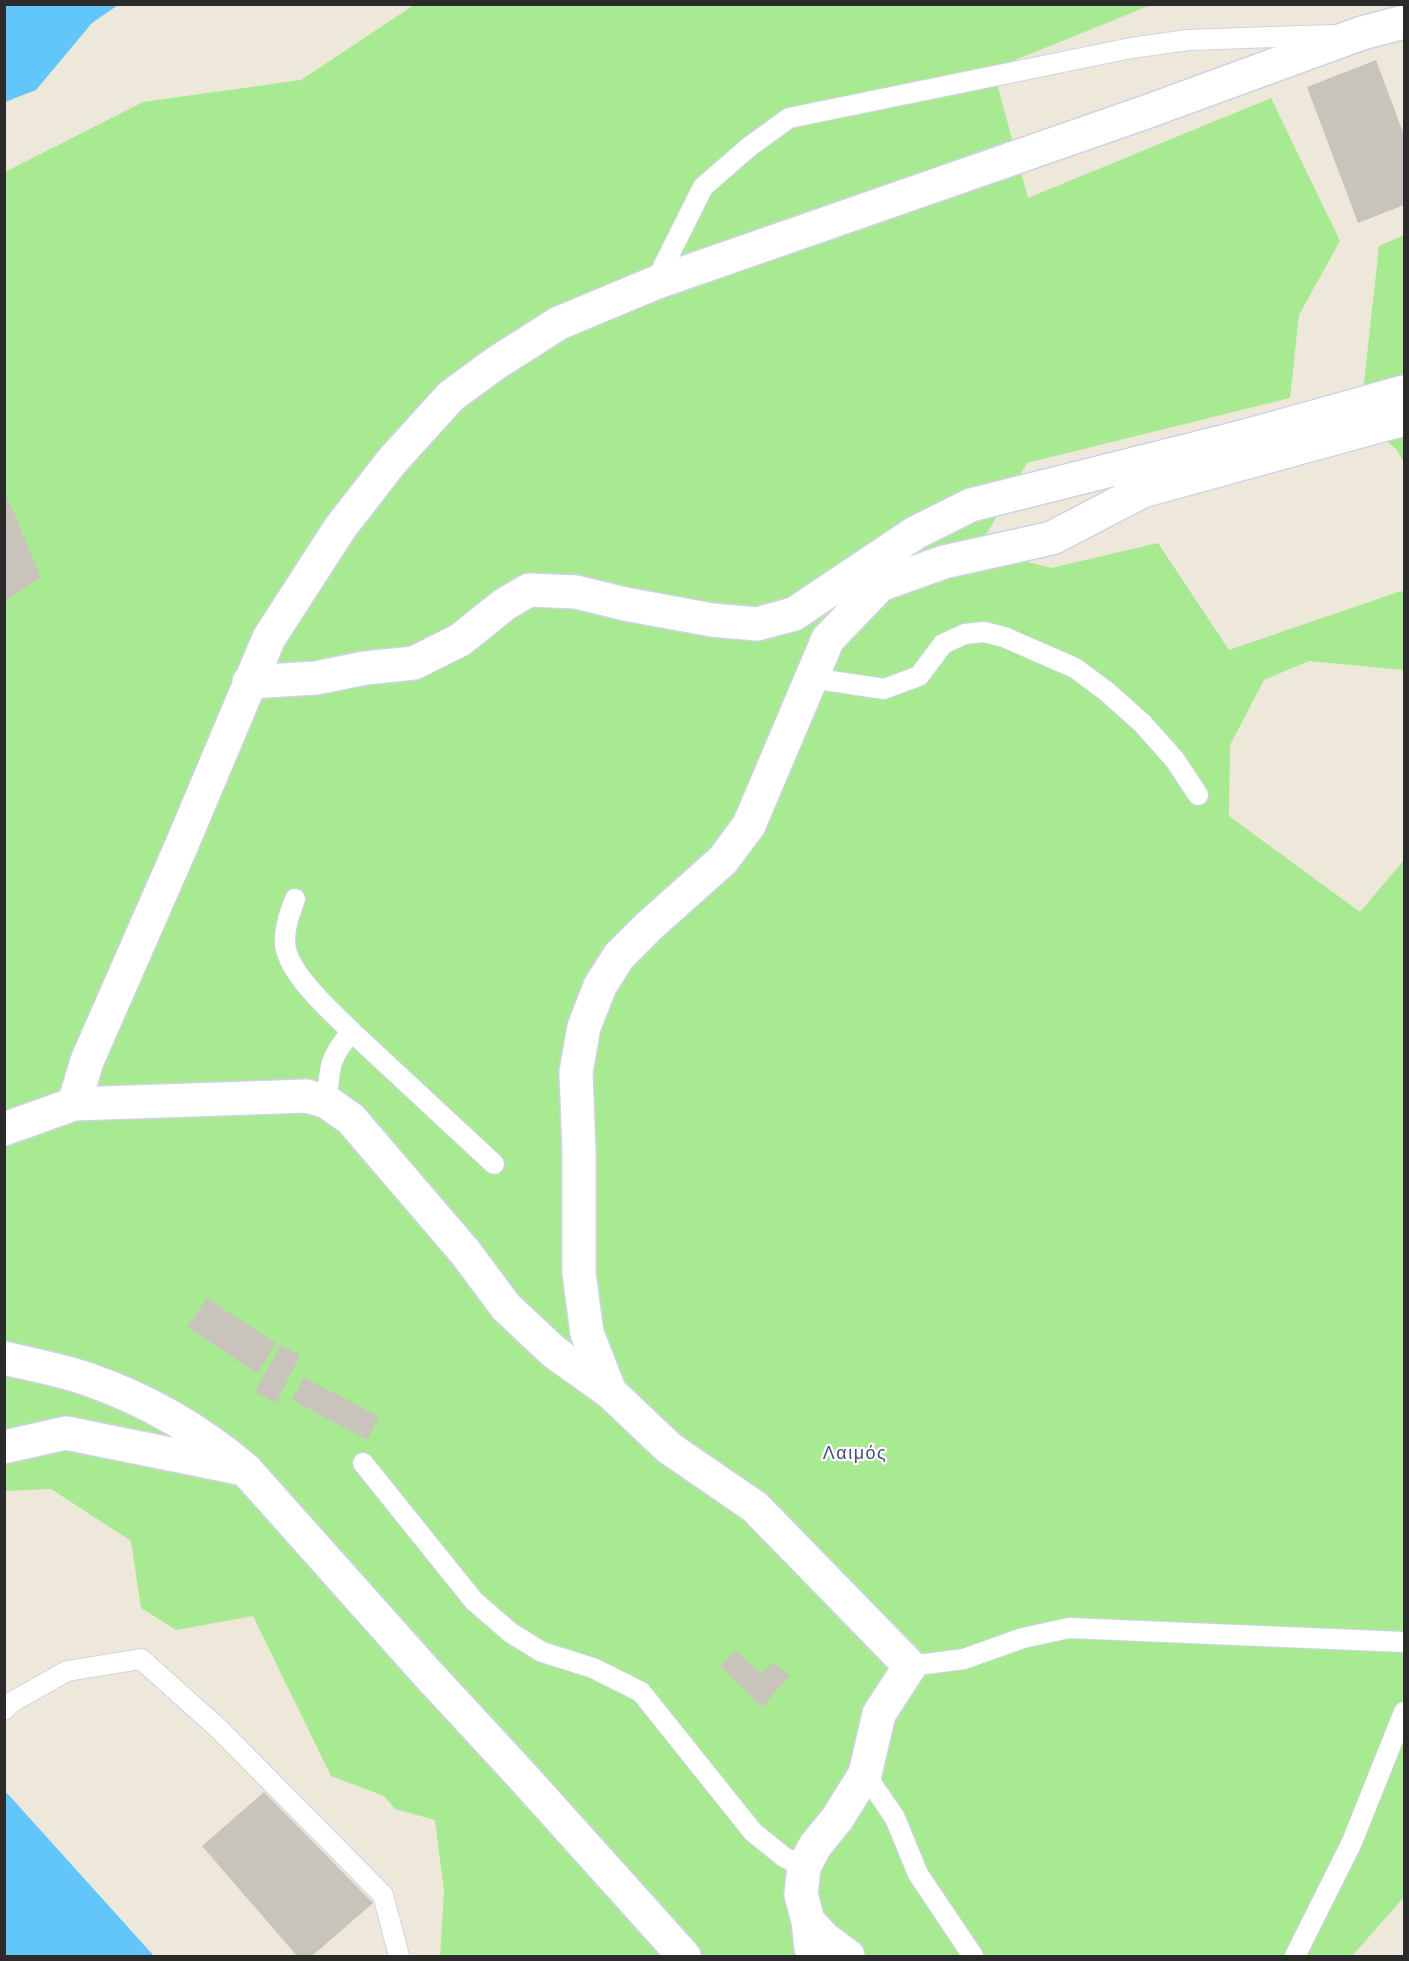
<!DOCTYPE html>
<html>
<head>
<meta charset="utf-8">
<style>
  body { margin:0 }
  #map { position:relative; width:1409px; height:1961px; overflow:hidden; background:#eee8db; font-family:"DM Sans",sans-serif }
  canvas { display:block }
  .frame { position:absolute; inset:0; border:6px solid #2b2b2b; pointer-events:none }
</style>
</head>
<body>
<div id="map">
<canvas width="1409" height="1961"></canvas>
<div class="frame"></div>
</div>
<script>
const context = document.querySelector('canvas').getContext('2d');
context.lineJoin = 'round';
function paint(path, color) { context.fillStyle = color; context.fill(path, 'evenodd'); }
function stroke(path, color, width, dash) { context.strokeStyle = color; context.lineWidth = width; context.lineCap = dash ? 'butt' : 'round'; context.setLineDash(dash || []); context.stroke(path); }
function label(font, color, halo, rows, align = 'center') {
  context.font = font + ' "DM Sans",sans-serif'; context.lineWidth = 4.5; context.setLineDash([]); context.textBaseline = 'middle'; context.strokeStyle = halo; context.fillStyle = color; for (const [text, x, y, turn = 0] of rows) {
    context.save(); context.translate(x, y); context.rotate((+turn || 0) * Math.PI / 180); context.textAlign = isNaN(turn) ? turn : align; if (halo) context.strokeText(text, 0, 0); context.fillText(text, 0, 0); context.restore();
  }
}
paint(new Path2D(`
  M414 5H1151L993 69 1028 198 1271 98 1340 241 1299 315 1290 398 1027 463 978 549 1051 568 1158 543 1229 650 1401 591 1404 593V670L1309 661 1264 680 1230 745 1229 816 1360 912 1404 860V1897L1352 1956H440L444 1891 435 1820 395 1809 384 1796 331 1776 253 1616 176 1630 141 1608 131 1541 51 1489 5 1491V172L143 102 301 80Z
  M1404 235V463L1397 450 1360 419 1379 246Z`), '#a8ea92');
paint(new Path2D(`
  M5 4H118V5L92 23 36 90 5 102Z
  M7 1793 154 1956H5L4 1795Z`), '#63c6fb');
paint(new Path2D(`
  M1376 60 1404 135V205L1358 223 1307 87Z
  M4 496 8 499 41 577 4 602Z
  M207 1298 276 1343 257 1373 187 1327Z
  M280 1345 300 1355 276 1403 255 1392Z
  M304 1377 379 1417 367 1440 292 1400Z
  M735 1650 762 1674 773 1662 790 1676 762 1707 720 1666Z
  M264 1792 373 1903 312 1956H297L202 1846Z`), '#c9c4bb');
const lane = new Path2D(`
  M655 283 703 187 749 147 789 118 1131 48 1188 40 1332 35
  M811 678 884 689 919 676 943 644 965 634 984 632 1004 637 1075 668 1106 691 1142 723 1175 760 1198 795
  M295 899C290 913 285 925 285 940 284 971 331 1011 352 1032
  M327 1102C329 1070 329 1056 352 1032L494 1164
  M363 1463 474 1601 511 1633 542 1652 593 1668 641 1692 753 1832 784 1857 804 1867
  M910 1666 964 1659 1023 1638 1069 1628 1404 1642
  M4 1710 12 1702 67 1671 141 1659 219 1729 383 1895 399 1956
  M865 1774 895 1818 918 1874 973 1956
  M1295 1956 1352 1842 1404 1712`);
const street = new Path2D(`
  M249 682 316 678 365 668 414 663 460 640 505 604 529 590 576 592 625 604 712 620 757 624 794 614 915 533 971 505 1246 436 1404 392
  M74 1104 87 1061 180 849 269 638 340 528 392 461 451 396 496 363 559 323 655 283 1146 112 1362 33 1404 22
  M4 1129 74 1104 307 1096 327 1102 351 1119 465 1252 506 1307 554 1352 610 1392 669 1448 755 1507 910 1666 879 1714 865 1774 837 1819 815 1846 804 1867 801 1894 808 1921 811 1948 814 1956
  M4 1358C33 1365 62 1370 90 1380 147 1400 199 1430 245 1469L426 1672 523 1777 684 1956
  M610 1392 587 1333 579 1273V1152L576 1072 584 1027 600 986 619 956 648 927 723 860 749 825 828 639 880 585 944 562 1052 538 1142 491 1404 419
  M4 1447 66 1433 244 1469
  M808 1921 825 1939 848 1956`);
stroke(lane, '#d0d2e5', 22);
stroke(street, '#d0d2e5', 36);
stroke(lane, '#fff', 20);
stroke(street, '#fff', 33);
context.letterSpacing = '1.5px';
label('18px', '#464b80', '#fff', [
  ["Λαιμός",855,1454]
]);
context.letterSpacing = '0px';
</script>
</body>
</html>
